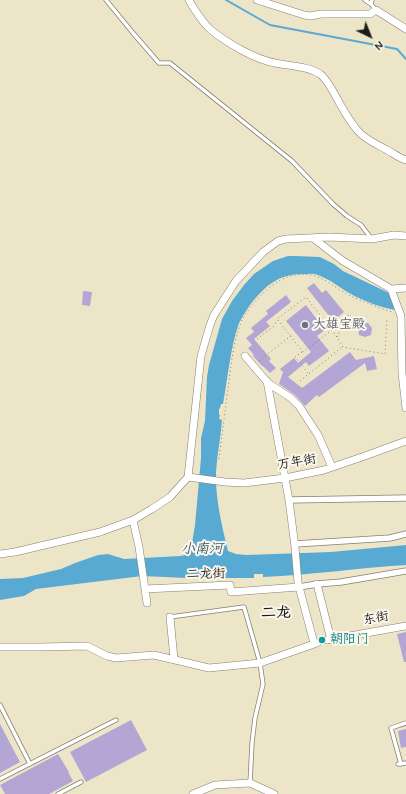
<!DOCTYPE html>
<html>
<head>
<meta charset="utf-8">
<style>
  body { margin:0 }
  #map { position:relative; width:406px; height:794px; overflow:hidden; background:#ede5c7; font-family:Mynerve,sans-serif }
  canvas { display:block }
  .north { position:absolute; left:350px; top:16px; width:40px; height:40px; -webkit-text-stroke:3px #fbf7ec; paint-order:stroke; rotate:137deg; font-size:11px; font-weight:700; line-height:16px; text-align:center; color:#1c1c1c }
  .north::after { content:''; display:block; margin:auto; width:14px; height:18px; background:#1c1c1c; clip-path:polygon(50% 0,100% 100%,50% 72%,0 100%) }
</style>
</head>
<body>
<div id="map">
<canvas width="406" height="794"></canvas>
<div class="north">N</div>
</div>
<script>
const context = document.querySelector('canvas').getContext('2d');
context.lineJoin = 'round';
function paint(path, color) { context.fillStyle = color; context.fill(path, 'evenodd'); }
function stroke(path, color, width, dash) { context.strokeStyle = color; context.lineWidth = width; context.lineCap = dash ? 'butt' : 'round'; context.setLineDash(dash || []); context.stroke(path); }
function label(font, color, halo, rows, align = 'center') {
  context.font = font + ' Mynerve,"LXGW WenKai TC",sans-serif'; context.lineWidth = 4; context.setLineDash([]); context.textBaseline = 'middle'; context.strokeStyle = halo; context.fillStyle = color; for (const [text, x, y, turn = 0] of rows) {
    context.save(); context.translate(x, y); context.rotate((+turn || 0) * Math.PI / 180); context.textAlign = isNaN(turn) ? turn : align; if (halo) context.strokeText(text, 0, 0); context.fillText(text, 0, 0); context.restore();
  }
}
paint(new Path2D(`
  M288 256H296L320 257 334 264 343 271 389 293 395 310C380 307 363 301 349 293 339 287 329 279 318 275 313 273 308 274 303 274 278 274 265 286 250 305 246 311 242 317 239 323 230 349 228 377 223 404H221L220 408 219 409V415H220L219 419 222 420C221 437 217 454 216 472 215 498 222 526 228 551L236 554 246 555 331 552 406 545V565C358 568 311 575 263 577V574H254V578H187L142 576 36 589 24 596 0 600V579L23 578 61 569 75 563 98 555 108 554 124 559 180 556 185 555 188 551 192 543 195 525 201 458V438L205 421 207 377 209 365 222 319 232 301 244 285 254 274 273 261Z`), '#58aad3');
stroke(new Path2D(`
  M226 0 270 25 397 49 406 59`), '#58aad3', 2);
paint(new Path2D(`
  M314 283 322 293 326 290 344 312 333 321 307 288Z
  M83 291 92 292 90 306 82 305Z
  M286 295 291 302 266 322 270 326 254 339 271 359 269 361 276 368 270 373 263 366H262L253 356 254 355 248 348 252 345 246 338 254 332 251 328 268 314 266 311Z
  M306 305 325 330 317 336 329 351 309 366 306 362 288 377 302 388 350 352 356 360 374 356 377 369 367 371 365 363 319 397 317 395 305 406 295 395 279 384 283 372 280 369 294 358 298 363 311 352 286 321Z
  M362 323H368L372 328 371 335 365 337 359 335 358 328Z
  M406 632V662H404L397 634Z
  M131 720 147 750 86 782 70 752Z
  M0 724 20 762 0 773Z
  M406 729V747L401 748 398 731Z
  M58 754 69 772H68L73 781 49 794H5L0 785Z`), '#b4a6d4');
const service = new Path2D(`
  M106 0 133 33 159 63H170L292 161 333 204 347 216 361 225 371 238
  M365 0 371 4
  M372 0 371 4 376 10
  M170 617 244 607 260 663 263 684 255 718 252 743 250 783
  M0 705 30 764
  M398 764 406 763
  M401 764 391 728 406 723
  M0 779 116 720
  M58 794 81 782`);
const pedestrian = new Path2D(`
  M289 500 406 498
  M295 544 390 538 406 534
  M299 587 317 584 341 582 406 571`);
const minor = new Path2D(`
  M189 0C193 8 204 24 211 30 227 43 254 59 275 63 289 66 308 66 320 74 328 80 335 95 340 104 346 114 352 126 361 134 369 141 378 145 387 150 393 153 399 158 406 160
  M257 0 304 15 310 16 321 14H370L376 10 406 29
  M313 238 343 261 391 289 406 288
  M391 289 401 316 402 373 406 408
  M245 356 268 383 291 398 299 406 318 435 332 467
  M267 381 289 500 295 547 298 583 314 643
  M188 477 225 482 244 483 285 478 324 470 362 457 406 441
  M133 520 139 547 147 603
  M0 554 15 552 100 532 133 520 152 509 170 497 188 477 201 356 210 325 214 315 236 281 263 252 278 241 286 239 329 237 372 239 394 235 406 236
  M317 584 331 640
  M145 589 230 585 231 592 299 587
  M170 617 174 659
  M327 640 406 626
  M0 647H40L87 646 107 656 116 658 154 655 209 668 260 663 317 643
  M193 794 215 785 250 783 274 794`);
stroke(service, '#848072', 5);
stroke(pedestrian, '#848072', 7);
stroke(minor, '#848072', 8);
stroke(new Path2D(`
  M332 330 303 352 277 319 306 297 337 337 343 347 385 354 387 319
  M337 337 349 314
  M257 339 274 326 277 320
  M302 352 295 357 308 373
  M259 361 293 334
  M300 381 342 347
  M219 459C222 435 225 412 228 389 231 366 233 342 242 320 245 314 250 308 254 303 269 285 287 271 312 275 325 278 335 288 347 294 361 301 377 307 392 312`), '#848072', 1, [1, 3]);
stroke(service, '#fff', 3.5);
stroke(pedestrian, '#fff', 5.5);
stroke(minor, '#fff', 7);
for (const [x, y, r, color] of [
  [305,325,4,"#6b7280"],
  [322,640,4,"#0f9aa8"]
]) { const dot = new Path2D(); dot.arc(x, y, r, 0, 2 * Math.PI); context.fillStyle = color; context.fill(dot); stroke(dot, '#fbf7ec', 1.5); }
label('13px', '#5b616d', '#fbf7ec', [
  ["大雄宝殿",313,325]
], 'left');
label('13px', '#1c1c1c', '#fbf7ec', [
  ["万年街",297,463,-10],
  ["二龙街",206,575,-1],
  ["东街",376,619,-10]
]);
label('13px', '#0d838f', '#fbf7ec', [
  ["朝阳门",330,640]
], 'left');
label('italic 14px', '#375c6e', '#fbf7ec', [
  ["小南河",202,550,-1]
]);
label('bold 15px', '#1c1c1c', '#fbf7ec', [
  ["二龙",276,614]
]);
</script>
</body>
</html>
